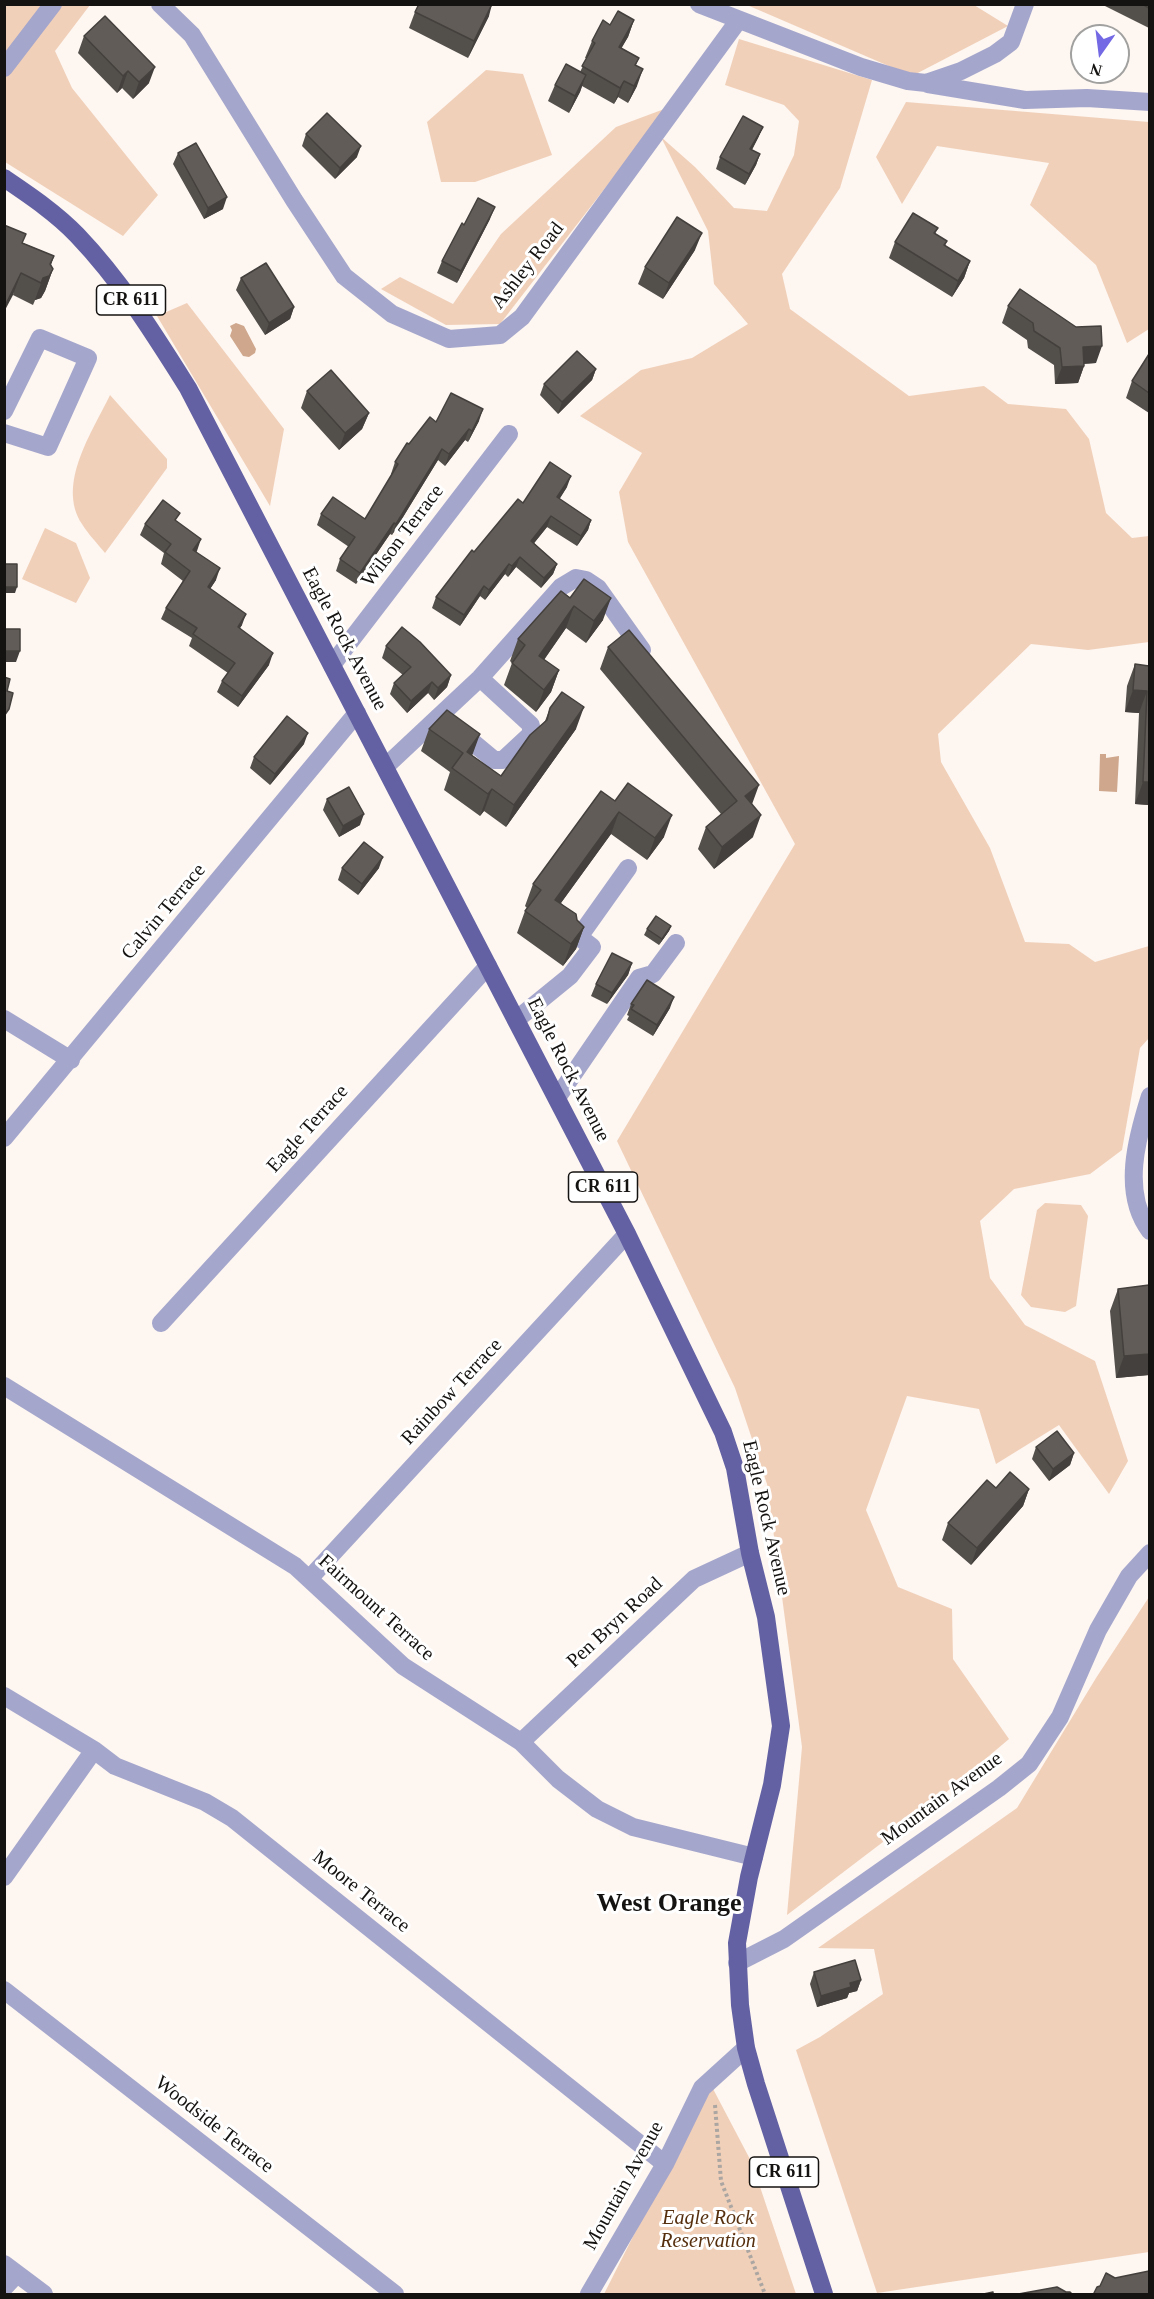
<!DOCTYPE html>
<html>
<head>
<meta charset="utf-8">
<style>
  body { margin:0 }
  #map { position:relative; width:1154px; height:2299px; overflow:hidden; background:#fdf6f1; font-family:"Times New Roman",serif }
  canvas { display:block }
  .frame { position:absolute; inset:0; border:6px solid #151311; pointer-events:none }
  .north { position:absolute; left:1070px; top:24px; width:60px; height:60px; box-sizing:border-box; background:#fff; border:2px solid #a1a1a0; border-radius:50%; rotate:194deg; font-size:16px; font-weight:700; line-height:24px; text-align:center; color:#151311 }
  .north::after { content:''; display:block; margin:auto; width:21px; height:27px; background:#7469e4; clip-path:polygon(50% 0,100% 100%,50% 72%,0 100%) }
</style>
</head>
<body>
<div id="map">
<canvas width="1154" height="2299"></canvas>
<div class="frame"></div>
<div class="north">N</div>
</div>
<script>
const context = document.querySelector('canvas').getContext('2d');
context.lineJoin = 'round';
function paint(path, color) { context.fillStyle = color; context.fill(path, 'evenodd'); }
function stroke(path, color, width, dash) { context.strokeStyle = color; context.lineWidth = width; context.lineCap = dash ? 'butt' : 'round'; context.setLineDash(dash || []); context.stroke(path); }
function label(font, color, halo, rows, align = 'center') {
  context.font = font + ' "Times New Roman",serif'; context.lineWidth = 6; context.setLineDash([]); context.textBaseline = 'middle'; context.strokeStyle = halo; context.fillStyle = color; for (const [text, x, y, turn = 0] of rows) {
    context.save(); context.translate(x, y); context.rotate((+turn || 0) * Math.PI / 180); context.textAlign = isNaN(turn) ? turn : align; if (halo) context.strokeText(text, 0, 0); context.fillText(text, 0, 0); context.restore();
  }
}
paint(new Path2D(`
  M4 5H90L55 51 72 88 158 195 123 236 5 162Z
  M747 5H974L1008 26 912 76Z
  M739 39 872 80 840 188 782 274 790 309 909 396 984 386 1008 404 1066 409 1089 439 1106 513 1132 538 1149 536V642L1088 650 1031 644 938 734 941 762 990 848 1025 942 1069 944 1095 962 1149 946V1038L1140 1048 1122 1150 1090 1174 1014 1189 980 1221 990 1278 1025 1325 1095 1361 1128 1461 1109 1494 1059 1425 996 1464 979 1409 907 1396 866 1510 898 1587 952 1609 953 1659 1009 1739 925 1810 787 1915 802 1747 767 1484 735 1388 617 1141 795 844 628 542 619 492 642 453 580 416 641 370 692 358 748 324 714 284 708 231 661 137 695 167 734 208 767 211 794 155 799 121 784 105 725 85Z
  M486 70 523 74 552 155 475 182H441L427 122Z
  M906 102 1149 122V329L1127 343 1096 265 1030 205 1049 163 937 146 902 204 876 157Z
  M667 108 500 324 446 325 381 289 400 277 453 304 501 234 616 127Z
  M187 303 284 429 270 506 157 316Z
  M110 395 167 459V468L105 553C97 543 88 534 82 524 56 484 93 431 110 395Z
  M45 528 76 543 90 578 76 603 22 579Z
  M1045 1203 1081 1205 1088 1216 1076 1306 1065 1312 1031 1307 1021 1295 1037 1210Z
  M1149 1597V2252L877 2293 796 2050 820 2037 883 1994 874 1949 818 1948 1017 1808 1096 1678Z
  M711 2085 752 2163 796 2294H604L709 2086Z`), '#f1d0b9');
paint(new Path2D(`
  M236 323 244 326 256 349 255 353 249 357 243 356 230 336 232 330 230 326Z
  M1100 754H1106V758L1119 756 1117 792 1099 791Z`), '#cfa78c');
stroke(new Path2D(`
  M715 2105 721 2181 765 2294`), '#aba6a2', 4, [3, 3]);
stroke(new Path2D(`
  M160 4 192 35 294 200 344 276 392 314 449 339 500 335 522 317 738 21
  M699 4 861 67 908 81 926 83 961 71 995 54 1011 42 1025 4
  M4 68 53 4
  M928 84 1025 100 1087 98 1150 102
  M4 411 40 338 88 358 48 447 4 433
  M332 665 509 434
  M458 730 494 760H503L531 734V725L480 678
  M385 767 480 678 561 587 576 578 586 580 598 588 642 650
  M4 1019 71 1060
  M516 1020 570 976 592 947 579 937 628 868
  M1150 1096C1137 1137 1121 1193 1150 1231
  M557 1098 639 978 653 974 676 943
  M4 1138 357 713
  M161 1323 488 966
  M4 1386 295 1566 403 1666 521 1742 558 1779 597 1809 633 1827 754 1857
  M309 1579 627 1234
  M4 1696 94 1750 115 1766 205 1802 232 1818 665 2164
  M521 1742 694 1579 750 1553
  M4 1877 94 1750
  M737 1963 784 1939 999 1788 1029 1764 1060 1717 1098 1630 1129 1576 1150 1553
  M4 1990 395 2294
  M4 2264 44 2294
  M4 2288 17 2274
  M589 2294 665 2164 702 2088 746 2048`), '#a5a6cc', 18);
stroke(new Path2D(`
  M4 178C29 195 56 213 77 235 121 281 154 334 188 388L627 1234 723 1432 735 1468 750 1553 766 1617 781 1726 772 1785 749 1877 737 1943 740 2005 746 2048 756 2084 824 2294`), '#6361a3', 18);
paint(new Path2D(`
  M1101 4H1149V28Z
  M415 12 489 16 468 58 409 28Z
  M634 20 628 37 621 48 639 58 636 65 637 86 628 103 618 97 614 104 582 86 580 92 569 113 548 101 555 85 580 72 587 58H585L592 41 610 25Z
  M84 36 149 83 133 99 122 88 117 93 78 53Z
  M763 127 758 138 752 150 760 154 756 165 745 185 716 169 720 157Z
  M306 134 357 157 335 179 302 146Z
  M178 153 223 209 204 219 173 164Z
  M490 219 457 283 437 273 442 261 464 225Z
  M938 228 935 234 947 241 945 246 970 261 964 278 952 297 889 258 895 242Z
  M23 243 54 256 51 265 53 269 45 291 41 298 35 300 33 305 13 295Z
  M695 250 663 299 638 284 645 267Z
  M241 278 294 307 290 319 265 335 236 290Z
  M1008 306 1096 363 1084 364V366L1078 383 1055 384 1054 365 1028 348 1027 340 1002 323Z
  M1149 354V413L1126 398 1132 381Z
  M596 369 592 380 558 414 540 395 544 384Z
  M307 391 369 413 362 429 339 450 301 408Z
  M479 421 468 442 465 440 445 466 438 460 392 535 390 534 356 584 336 571 340 559 349 547 317 525 321 514 365 519 392 474H391L395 462 409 444 436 422Z
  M567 487 559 499 591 520 588 530 577 546 547 527 534 543 557 564 553 574 541 588 516 567 508 577 505 574 485 600 480 596 460 626 432 608 436 597 523 503Z
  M177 521 197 551 196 552 216 580 210 589 242 625 240 628 269 665 238 707 217 692 222 681 228 673 189 646 192 638 161 619 166 608 183 581 161 564 164 553 140 535 145 524Z
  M561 591 603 620 586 643 566 628 544 660 559 670 551 692 536 712 504 685 512 663 510 661 518 639Z
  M386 646 451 675 447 687 434 700 428 693 407 713 390 694 394 683 403 675 382 658Z
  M608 647 752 804 753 837 714 869 698 849 706 827 721 814 600 669Z
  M1135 664 1149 666V805L1135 804 1139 713 1125 712 1127 686Z
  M550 708 576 729 506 827 484 811 480 816 444 790 450 772 421 751 429 729 472 755 501 776 545 721Z
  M304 744 270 785 250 768 254 757Z
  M601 791 664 837 647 860 611 834 561 903 584 927 576 949 563 966 517 933 525 911 527 908 525 906 533 884Z
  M327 799 360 825 339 837 323 810Z
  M342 868H379L358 895 338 880Z
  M671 926 669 931 659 945 644 935 647 929Z
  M632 963 628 975 607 1004 591 996 596 984Z
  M631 1004 670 1008 653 1036 627 1020 629 1016 627 1015Z
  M1149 1285V1375L1116 1378 1110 1311 1118 1289Z
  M1036 1447 1074 1453 1070 1465 1049 1481 1032 1459Z
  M996 1488 1029 1489 1023 1506 971 1565 942 1540 948 1523Z
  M814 1972 861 1980 857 1991 849 1993 847 1998 817 2007 810 1984Z`), '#534f4b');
paint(new Path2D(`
  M492 4 489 16 468 58 474 41Z
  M634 20 628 37 613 63 619 47Z
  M155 67 149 83 133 99 139 82Z
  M643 69 637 86 628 103 634 86Z
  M128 71 122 88 117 93 123 76Z
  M586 75 580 92 569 113 575 96Z
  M624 81 618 97 614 104 620 88Z
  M763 127 758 138 746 160 750 149Z
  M361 146 357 157 335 179 340 168Z
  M760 154 756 165 745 185 749 174Z
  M227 197 223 209 204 219 208 208Z
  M495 207 490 219 457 283 461 271Z
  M702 233 695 250 663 299 669 283Z
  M54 256 46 277 53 269 45 291 41 298 35 300 33 305 43 278Z
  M970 261 964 278 952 297 958 281Z
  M21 273 13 295 4 312V308Z
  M294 307 290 319 265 335 269 323Z
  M1102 346 1096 363 1077 364 1083 347Z
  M1084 366 1078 383 1055 384 1062 367Z
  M596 369 592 380 558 414 562 402Z
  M483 409 479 421 468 442 472 431Z
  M369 413 362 429 339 450 345 433Z
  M469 429 465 440 445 466 449 454Z
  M442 449 438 460 392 535 396 524Z
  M571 476 567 487 554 508 557 497Z
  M551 516 547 527 527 552 531 541Z
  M591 520 588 530 577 546 581 536Z
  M394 523 390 534 356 584 360 573Z
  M201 539 197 551 189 561 193 550Z
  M520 557 516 567 508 577 512 566Z
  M509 564 505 574 485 600 489 590Z
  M557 564 553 574 541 588 544 578Z
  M220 568 216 580 204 598 208 587Z
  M484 586 480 596 460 626 464 615Z
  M4 587H17L15 593H4Z
  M611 598 603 620 586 643 594 621Z
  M574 606 566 628 531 678 539 656Z
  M246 614 242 625 233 638 238 627Z
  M4 651H20L16 662H4Z
  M273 653 269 665 238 707 242 696Z
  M559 670 551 692 536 712 544 690Z
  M451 675 447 687 434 700 438 688Z
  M432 682 428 693 407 713 411 701Z
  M1133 690 1147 691 1139 713 1125 712Z
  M584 707 576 729 506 827 514 805Z
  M308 733 304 744 270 785 275 774Z
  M480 734 472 756 467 752Z
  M1143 782H1149V805L1135 804Z
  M759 785 751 807 745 796Z
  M492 789 484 811 480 816 488 794Z
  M619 812 611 834 547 922 555 900Z
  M364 814 360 825 339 837 343 826Z
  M672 815 664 837 647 860 655 838Z
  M761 815 753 837 714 869 722 847Z
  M383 857 379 868 358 895 362 884Z
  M671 926 669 931 659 945 662 939Z
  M584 927 576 949 563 966 571 944Z
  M632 963 628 975 607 1004 612 993Z
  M674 997 670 1008 653 1036 657 1025Z
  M1149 1354V1375L1116 1378 1124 1356Z
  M1074 1453 1070 1465 1049 1481 1053 1469Z
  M1029 1489 1023 1506 971 1565 977 1548Z
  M861 1980 857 1991 849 1993 847 1998 817 2007 821 1996 850 1983Z`), '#44403d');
const building = new Path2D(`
  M419 4H492L474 41 415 12Z
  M1142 4H1149V8Z
  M618 11 634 20 619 47 639 58 635 65 643 69 634 86 624 81 620 88 582 66 595 43 592 41 603 20 610 25Z
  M105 16 155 67 139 82 128 71 123 76 84 36Z
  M566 64 586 75 575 96 555 85Z
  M327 113 361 146 340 168 306 134Z
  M743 116 763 127 750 149 760 154 749 174 720 157Z
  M196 143 227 197 208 208 178 153Z
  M478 198 495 207 461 271 442 261 462 223 464 225Z
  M913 213 938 228 934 233 947 241 944 245 970 261 958 281 895 242Z
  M677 217 702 233 669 283 645 267Z
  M4 225 26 234 22 243 54 256 50 264 53 269 49 276 43 278 41 283 21 273 4 308Z
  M266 263 294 307 269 323 241 278Z
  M1020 289 1076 327 1101 326 1102 346 1083 347 1084 366 1062 367 1060 348 1034 331 1033 323 1008 306Z
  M577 351 596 369 562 402 544 384Z
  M1149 354V393L1132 381Z
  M331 370 369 413 345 433 307 391Z
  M451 393 483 409 472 431 469 429 449 454 442 449 396 524 394 523 360 573 340 559 355 537 321 514 333 497 365 519 398 464 395 462 407 443 409 444 430 417 436 422Z
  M550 462 571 476 557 497 591 520 581 536 551 516 531 541 557 564 544 578 520 557 512 566 509 564 489 590 484 586 464 615 436 597 472 550 474 552 518 499 523 503Z
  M163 500 180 513 175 520 201 539 193 550 220 568 208 587 246 614 238 627 273 653 242 696 222 681 235 663 193 634 197 628 166 608 190 571 165 552 171 544 145 524Z
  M4 564H17V587H4Z
  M584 579 611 598 594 621 574 606 539 656 559 670 544 690 512 663 525 645 518 639 561 591 570 598Z
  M402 627 420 642 451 675 438 688 432 682 411 701 394 683 411 667 386 646Z
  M4 629H20V651H4Z
  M629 630 759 785 745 796 761 815 722 847 706 827 737 801 608 647Z
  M1135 664 1149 666V782H1143L1147 691 1133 690Z
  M4 677 10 679 7 691 13 693 9 709 4 716Z
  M562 692 584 707 514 805 492 789 488 794 452 768 463 753 429 729 447 710 480 734 467 752 501 776 530 735 547 720 550 708Z
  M287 716 308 733 275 774 254 757Z
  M628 783 672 815 655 838 619 812 555 900 576 914 577 920 584 927 571 944 525 911 541 890 533 884 601 791 615 801Z
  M349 787 364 814 343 826 327 799Z
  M364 842 383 857 362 884 342 868Z
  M656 916 671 926 662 939 647 929Z
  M612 953 632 963 612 993 596 984Z
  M647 980 674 997 657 1025 631 1009 634 1005 631 1004Z
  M1149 1285V1354L1124 1356 1118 1289Z
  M1057 1431 1074 1453 1053 1469 1036 1447Z
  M1010 1472 1029 1489 977 1548 948 1523 987 1480 996 1488Z
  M855 1960 861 1980 850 1983 851 1987 821 1996 814 1972Z
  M1149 2271V2295H1093L1097 2287 1100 2286 1106 2273 1115 2278Z
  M1057 2287 1066 2292H1070L1073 2295H1013Z
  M993 2292V2295H979Z`);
paint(building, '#615c57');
stroke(building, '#44403d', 1.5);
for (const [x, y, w] of [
  [131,300,69],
  [603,1187,69],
  [784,2172,69]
]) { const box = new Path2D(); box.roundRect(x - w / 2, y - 15, w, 30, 4.5); context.fillStyle = '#fff'; context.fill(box); stroke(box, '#151311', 1.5); }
label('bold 18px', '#151311', null, [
  ["CR 611",131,300],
  ["CR 611",603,1187],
  ["CR 611",784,2172]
]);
label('20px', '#151311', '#fff', [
  ["Ashley Road",528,266,-52],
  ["Wilson Terrace",403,536,-53],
  ["Eagle Rock Avenue",344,639,62],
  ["Calvin Terrace",164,912,-50],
  ["Eagle Rock Avenue",568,1070,63],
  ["Eagle Terrace",308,1129,-48],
  ["Rainbow Terrace",452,1392,-47],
  ["Eagle Rock Avenue",766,1518,77],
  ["Fairmount Terrace",376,1608,42],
  ["Pen Bryn Road",615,1623,-43],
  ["Mountain Avenue",942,1799,-36],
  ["Moore Terrace",361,1892,39],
  ["Woodside Terrace",214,2125,38],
  ["Mountain Avenue",624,2186,-61]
]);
label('italic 20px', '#562f0e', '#fff', [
  ["Eagle Rock",708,2219],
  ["Reservation",708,2242]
]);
label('bold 26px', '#151311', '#fff', [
  ["West Orange",669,1904]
]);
</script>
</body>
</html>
